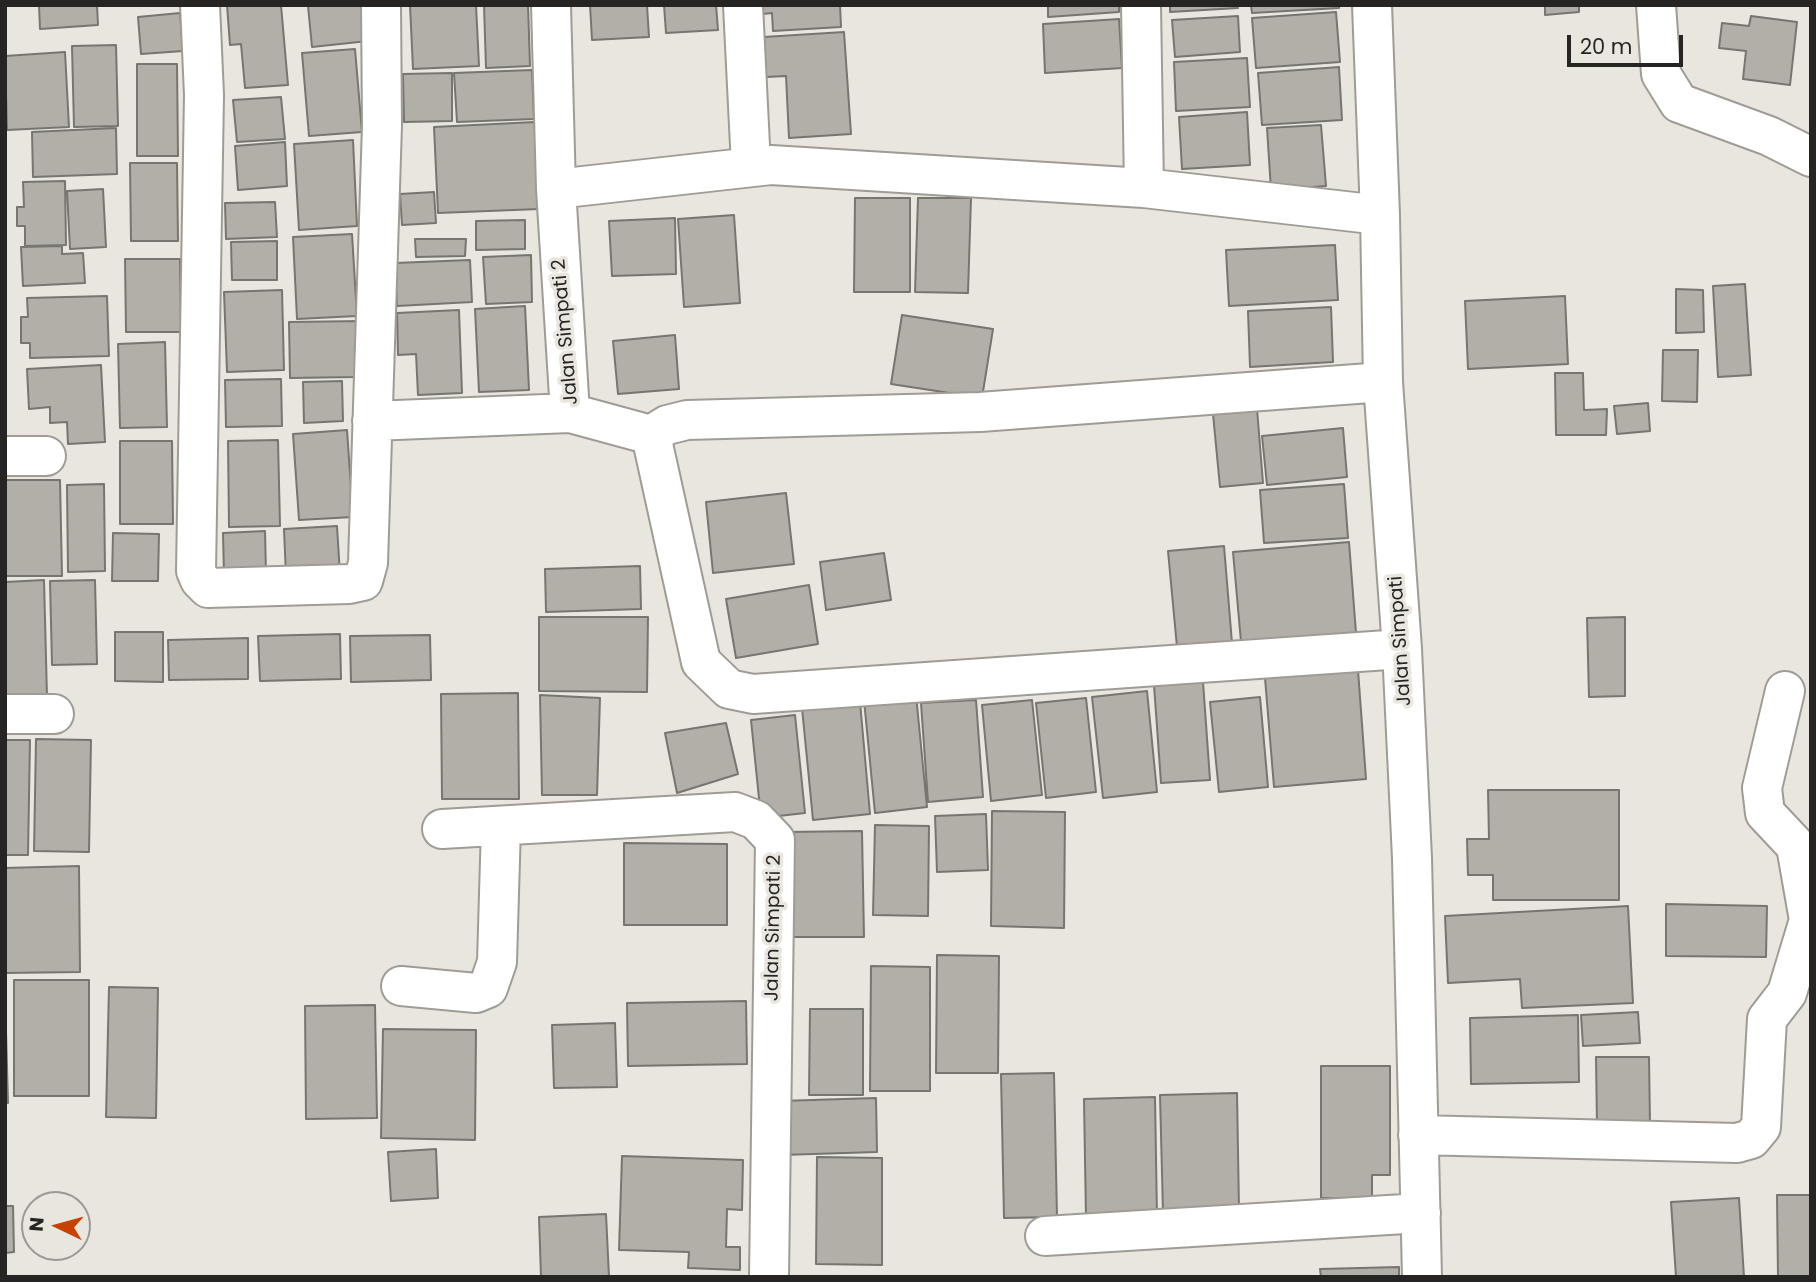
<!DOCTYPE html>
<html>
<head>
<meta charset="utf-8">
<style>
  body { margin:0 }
  #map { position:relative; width:1816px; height:1282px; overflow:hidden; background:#e9e6df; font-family:Poppins,sans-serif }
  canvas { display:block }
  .frame { position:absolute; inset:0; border:7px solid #262523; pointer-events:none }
  .north { position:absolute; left:21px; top:1191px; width:70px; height:70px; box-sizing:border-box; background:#e9e6df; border:2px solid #9b9994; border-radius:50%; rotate:275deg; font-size:19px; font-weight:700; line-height:28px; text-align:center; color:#262523 }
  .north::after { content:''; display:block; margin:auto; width:24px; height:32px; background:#c74100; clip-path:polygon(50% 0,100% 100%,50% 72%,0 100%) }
  .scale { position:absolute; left:1567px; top:35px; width:116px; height:32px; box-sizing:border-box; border:4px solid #262523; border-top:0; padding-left:9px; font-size:21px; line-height:24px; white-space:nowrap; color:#262523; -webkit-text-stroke:5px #e9e6df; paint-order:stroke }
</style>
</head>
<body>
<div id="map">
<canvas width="1816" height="1282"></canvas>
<div class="frame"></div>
<div class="north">N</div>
<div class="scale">20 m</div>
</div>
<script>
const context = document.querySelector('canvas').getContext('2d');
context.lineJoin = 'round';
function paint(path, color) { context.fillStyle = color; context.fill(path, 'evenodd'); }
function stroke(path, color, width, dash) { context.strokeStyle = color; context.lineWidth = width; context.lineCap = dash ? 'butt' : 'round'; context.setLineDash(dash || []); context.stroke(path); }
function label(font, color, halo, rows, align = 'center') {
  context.font = font + ' Poppins,sans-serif'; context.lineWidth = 7; context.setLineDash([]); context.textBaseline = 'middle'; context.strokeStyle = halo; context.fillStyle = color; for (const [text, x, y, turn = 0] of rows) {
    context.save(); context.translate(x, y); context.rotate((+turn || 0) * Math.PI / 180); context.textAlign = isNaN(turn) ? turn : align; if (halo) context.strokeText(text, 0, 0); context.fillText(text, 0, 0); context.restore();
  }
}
const building = new Path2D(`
  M39 5H97L98 25 40 29Z
  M227 5H281L288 85 245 88 241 44 230 45Z
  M365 5 368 41 312 47 308 6Z
  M410 5H476L479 66 413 69Z
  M484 5H528L530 66 486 68Z
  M590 5H647L649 37 592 40Z
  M664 5H716L718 30 666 33Z
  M762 5H840L841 27 773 31 772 13 763 14Z
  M1048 5H1119V12L1048 17Z
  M1170 5H1237L1238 8 1170 12Z
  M1251 5H1339V8L1252 13Z
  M1545 5H1579V12L1545 15Z
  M1336 12 1340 62 1256 68 1252 18Z
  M180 13 183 51 141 54 138 17Z
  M1238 16 1240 52 1175 57 1172 20Z
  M1751 16 1797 22 1790 85 1743 79 1746 51 1719 48 1722 23 1749 26Z
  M1119 19 1122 68 1045 73 1043 24Z
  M844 32 851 134 789 138 786 76 766 77 764 37Z
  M116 45 118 126 74 127 72 46Z
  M355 49 362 132 309 136 302 53Z
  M65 52 69 127 7 130 5 56Z
  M1247 58 1250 107 1176 111 1174 62Z
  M137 64H177L178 156H137Z
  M1339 67 1342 120 1262 125 1258 73Z
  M532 70 534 119 457 122 454 73Z
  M452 73V121L404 122 403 74Z
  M281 97 285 139 237 142 233 100Z
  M1247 112 1250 165 1182 169 1179 117Z
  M535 122 539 209 438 213 434 127Z
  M1321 125 1326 186 1271 190 1267 128Z
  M116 128 117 174 33 177 32 132Z
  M353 140 357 226 299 230 294 144Z
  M285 142 287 186 238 190 235 146Z
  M130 163H177L178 241H131Z
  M65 181 66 245 25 246V226H17V207H24L23 182Z
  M103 189 106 247 70 249 67 191Z
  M434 192 436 223 402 225 400 194Z
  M855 198H910V292H854Z
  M918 198H971L968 293 915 292Z
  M275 202 277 237 226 239 225 203Z
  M734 215 740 303 684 307 678 219Z
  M675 218 676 274 612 276 609 221Z
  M525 220V249L476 250V221Z
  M352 234 357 316 297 319 293 237Z
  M415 239H466L465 256 416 257Z
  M277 241V280H232L231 242Z
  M1335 245 1338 300 1229 306 1226 250Z
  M62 246V254L83 253 85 283 23 286 21 247Z
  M531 255 532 302 486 304 483 257Z
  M125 259H180L181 332H126Z
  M470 260 472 302 397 306 395 263Z
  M1745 284 1751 375 1718 377 1713 286Z
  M1676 289 1703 290 1704 332 1676 333Z
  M282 290 284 370 227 372 224 292Z
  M107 296 109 356 30 358V343H21V317H28L27 298Z
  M1565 296 1568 364 1468 369 1465 301Z
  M525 306 529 390 479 392 475 309Z
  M1331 307 1333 362 1250 367 1248 311Z
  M459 310 462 393 418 395 416 354 398 355 397 313Z
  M902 315 993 329 982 398 891 384Z
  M363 321V345H355V377L290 378 289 322Z
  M675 335 679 389 618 394 613 341Z
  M165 342 167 427 120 428 118 344Z
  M1663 350H1698L1697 402 1662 401Z
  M101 365 105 442 68 444 67 422 50 423V407L29 409 27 369Z
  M1555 373H1583L1584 410 1607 409 1606 435H1556Z
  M281 379 282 426 226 427 225 380Z
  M342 381 343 421 304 423 303 382Z
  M1648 403 1650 431 1617 434 1614 406Z
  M1257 409 1263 483 1220 487 1213 414Z
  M1343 428 1347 477 1267 485 1262 436Z
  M347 430 353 517 299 520 293 434Z
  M278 440 280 526 229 527 228 441Z
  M120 441H172L173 524H120Z
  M5 480H60L62 576H5Z
  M104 484 105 571 68 572 67 485Z
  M1344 484 1348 538 1264 543 1260 490Z
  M786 493 794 564 713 573 706 502Z
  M337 526 340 575 286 576 284 529Z
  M265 531 266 574 224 576 223 533Z
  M113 533 159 534 158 581H112Z
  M1349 542 1356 633 1241 642 1233 552Z
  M1224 546 1232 643 1177 647 1168 551Z
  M884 553 891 600 826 610 820 562Z
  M640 566 641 609 546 612 545 569Z
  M44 580 47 697 5 699V582Z
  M95 580 97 664 52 665 50 581Z
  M809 585 818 644 736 658 726 599Z
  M539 617H648L647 692 539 691Z
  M1625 617V696L1589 697 1587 618Z
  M115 632H163V682L115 681Z
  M340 634 341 679 260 681 258 636Z
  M430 635 431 680 351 682 350 636Z
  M248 638V679L169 680 168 640Z
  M1358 670 1366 779 1274 787 1265 678Z
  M1203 682 1210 780 1161 783 1154 685Z
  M1147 691 1157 792 1103 798 1092 697Z
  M518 693 519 799H442L441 694Z
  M540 695 600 698 597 795H542Z
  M916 695 927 807 875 813 864 700Z
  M1260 697 1268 787 1219 792 1210 702Z
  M1086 698 1096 792 1046 798 1036 703Z
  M976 700 983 797 928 802 921 703Z
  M1032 700 1042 795 991 801 982 705Z
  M860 702 870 814 813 820 802 708Z
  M795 715 805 813 761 818 751 720Z
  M726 723 738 774 677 793 665 733Z
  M36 739 91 740 89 852 34 851Z
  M5 740H30L28 855H5Z
  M1488 790H1619V900H1493V875H1468L1467 839H1489Z
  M992 811 1065 812 1064 928 991 926Z
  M986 814 988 870 937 872 935 816Z
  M875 825 929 826 928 916 873 915Z
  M862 831 864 937H788L786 832Z
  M624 843 727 844V925H624Z
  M79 866 80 972 5 973V868Z
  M1666 904 1767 906 1766 957 1666 956Z
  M1628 906 1633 1003 1522 1008 1520 979 1448 983 1445 916Z
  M937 955 999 956 998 1073H936Z
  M871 966 930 967V1091H870Z
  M14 980H89V1096H14Z
  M109 987 158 988 156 1118 106 1117Z
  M746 1001 747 1064 628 1066 627 1003Z
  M375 1005 377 1118 306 1119 305 1006Z
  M810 1009H863V1095H809Z
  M1638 1012 1640 1043 1583 1046 1581 1015Z
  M1578 1015 1579 1082 1471 1084 1470 1018Z
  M615 1023 617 1087 554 1088 552 1025Z
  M383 1029 476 1030 475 1140 381 1138Z
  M5 1031H6L8 1103H5Z
  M1596 1057H1649L1650 1125H1597Z
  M1321 1066H1390V1175H1372V1198H1321Z
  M1054 1073 1057 1217 1004 1218 1001 1074Z
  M1237 1093 1239 1210 1163 1212 1160 1095Z
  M1155 1097 1157 1218 1086 1219 1084 1099Z
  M876 1098 877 1152 781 1155 780 1101Z
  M436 1149 438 1198 391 1201 388 1152Z
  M622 1156 743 1160 742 1210 727 1209 726 1247H740V1270L688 1268 689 1252 619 1250Z
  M817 1157 882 1158V1265L816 1264Z
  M1777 1195H1811V1277H1778Z
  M1739 1198 1744 1277H1676L1671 1202Z
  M5 1206H13L14 1252 5 1253Z
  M606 1214 609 1277H541L539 1217Z
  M1399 1267V1277H1321L1320 1269Z`);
paint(building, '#b2afa9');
stroke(building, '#77756f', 2);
const street = new Path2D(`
  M200 5 204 95 196 571 200 580 208 588 349 584 363 581 368 563 382 125 381 5
  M551 5 556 189 771 165 1144 188 1380 215
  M743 5 751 166
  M1141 5 1144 188
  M1372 5 1380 215 1383 382 1402 649 1412 858 1422 1277
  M1656 5 1661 74 1679 103 1769 136 1811 157
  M556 189 570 413 651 435 701 662 729 689 753 694 1402 649
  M372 421 570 413
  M651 435 667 425 687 420 980 412 1383 382
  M5 456H46
  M5 714H54
  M442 829 735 812 756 820 775 840 769 1277
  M401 986 476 993 488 988 497 962 501 826
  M1418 1135 1737 1143 1751 1139 1761 1127 1767 1019 1787 993 1809 920 1796 846 1765 813 1762 788 1785 691
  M1045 1236 1421 1213`);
stroke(street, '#9f9c96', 42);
stroke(street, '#fff', 38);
label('19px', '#262523', '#e9e6df', [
  ["Jalan Simpati 2",566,332,-95],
  ["Jalan Simpati",1401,641,-94],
  ["Jalan Simpati 2",774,928,-89]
]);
</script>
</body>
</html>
